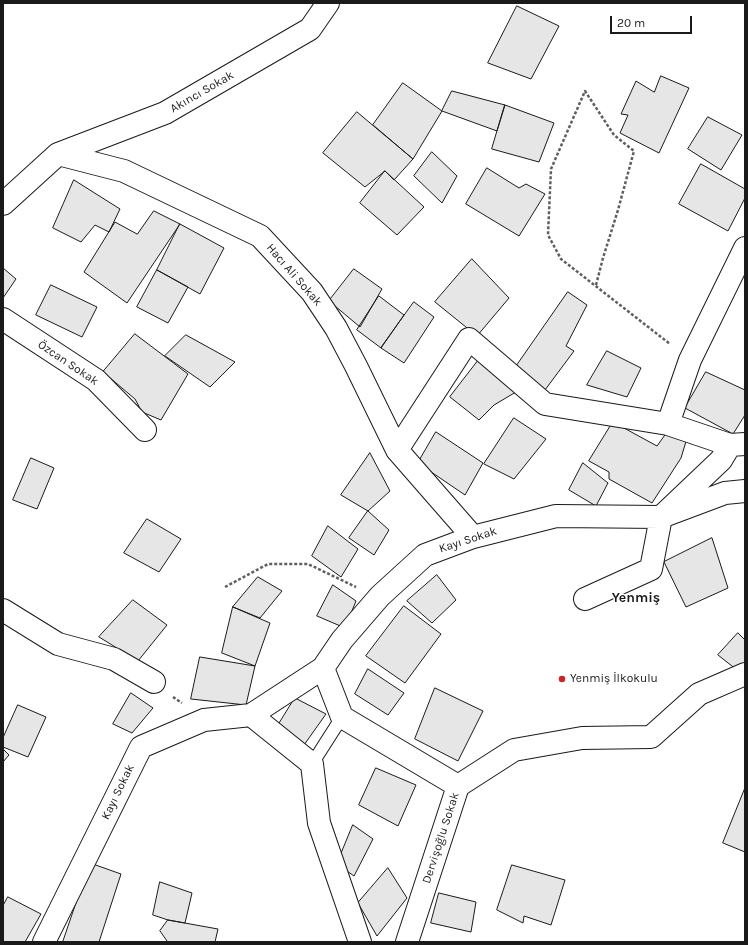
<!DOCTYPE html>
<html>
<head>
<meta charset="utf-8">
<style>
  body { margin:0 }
  #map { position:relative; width:748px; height:945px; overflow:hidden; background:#fff; font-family:Karla,sans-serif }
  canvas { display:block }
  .frame { position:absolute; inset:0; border:4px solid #1a1a1a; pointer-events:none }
  .scale { position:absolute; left:610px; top:16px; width:82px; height:18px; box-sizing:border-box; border:2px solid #1a1a1a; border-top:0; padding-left:5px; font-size:12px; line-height:14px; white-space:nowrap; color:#1a1a1a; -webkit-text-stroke:3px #fff; paint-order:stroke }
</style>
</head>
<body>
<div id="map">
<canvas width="748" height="945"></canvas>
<div class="frame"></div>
<div class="scale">20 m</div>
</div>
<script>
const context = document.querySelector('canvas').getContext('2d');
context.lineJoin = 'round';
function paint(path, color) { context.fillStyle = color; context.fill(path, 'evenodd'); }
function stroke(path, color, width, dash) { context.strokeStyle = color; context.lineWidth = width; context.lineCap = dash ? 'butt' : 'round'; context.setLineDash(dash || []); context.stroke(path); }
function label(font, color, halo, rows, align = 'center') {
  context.font = font + ' Karla,sans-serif'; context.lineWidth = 3; context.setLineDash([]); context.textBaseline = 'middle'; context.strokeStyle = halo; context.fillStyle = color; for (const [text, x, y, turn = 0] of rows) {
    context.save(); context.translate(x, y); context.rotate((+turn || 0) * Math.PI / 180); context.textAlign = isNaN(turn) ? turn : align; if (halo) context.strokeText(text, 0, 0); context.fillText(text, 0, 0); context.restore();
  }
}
const building = new Path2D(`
  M517 6 559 26 531 79 488 63Z
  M661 76 689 88 659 153 620 133 628 115 621 114 636 81 654 92Z
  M403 83 442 111 413 159 373 125Z
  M452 91 505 105 497 131 442 111Z
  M505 105 554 123 539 162 492 149Z
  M357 112 413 159 394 180 385 171 365 187 323 153Z
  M708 117 742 135 721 170 688 149Z
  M432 152 457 176 442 203 414 176Z
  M701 164 745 189V198L728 231 679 204Z
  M487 168 519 188 526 184 545 194 519 236 466 204Z
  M385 171 424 207 397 235 360 203Z
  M74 180 120 209 109 232 95 225 81 242 53 228Z
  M154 211 180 224 127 303 84 272 115 222 137 234Z
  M180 224 224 248 200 294 157 270Z
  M472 259 509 298 477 336 435 302Z
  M3 268 16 279 3 298Z
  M354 269 382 289 360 327 329 301Z
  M157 270 188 287 168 323 137 307Z
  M51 285 97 307 82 337 36 315Z
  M568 292 587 305 566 346 574 351 542 394 513 371Z
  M379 296 404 315 381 348 357 330Z
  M414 302 434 317 404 363 381 348Z
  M135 334 188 374 161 420 142 412 135 399 103 372Z
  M186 335 235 362 210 387 165 356Z
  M607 351 641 368 627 397 587 385Z
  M481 357 521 389 494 405 479 420 450 397Z
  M706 372 745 390V415L733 434 685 408Z
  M514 418 546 439 514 479 484 464Z
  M613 422 657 446 667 432 687 438 681 458 652 503 609 479V472L589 461Z
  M436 432 483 463 465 495 418 463Z
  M370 453 390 491 368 511 341 495Z
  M31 458 54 468 37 509 13 500Z
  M583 463 608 483 596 506 569 490Z
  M368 511 389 530 374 555 349 538Z
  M147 519 181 539 159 572 124 553Z
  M328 526 358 549 341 577 312 556Z
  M712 538 728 588 686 607 664 562Z
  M437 575 456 600 432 623 407 601Z
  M258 577 282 591 260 618 233 607Z
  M333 585 356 601 345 628 317 616Z
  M133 600 167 625 138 661 99 637Z
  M404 606 441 634 405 683 366 656Z
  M233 607 270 623 255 666 222 653Z
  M738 633 745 640V666L737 670 718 655Z
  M200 657 255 666 246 705 191 699Z
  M368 669 404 693 388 715 355 694Z
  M435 688 483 711 458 761 415 739Z
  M131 693 153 708 132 733 113 724Z
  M295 698 326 714 304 745 277 727Z
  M18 705 46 717 28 757 3 747V738Z
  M3 749 9 755 3 762Z
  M376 768 416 785 398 826 359 805Z
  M745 788V852L723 843Z
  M353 825 373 839 354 876 337 864Z
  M90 863 121 874 99 942H63Z
  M512 865 565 880 551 925 524 916 523 923 497 910Z
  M388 868 407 898 377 936 358 903Z
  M160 882 192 893 185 923 168 920 153 915Z
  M439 893 476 902 471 932 431 923Z
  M8 897 41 914 25 942H3V906Z
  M168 920 218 929 215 942H167V941L160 931Z`);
paint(building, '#e6e6e6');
stroke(building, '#1a1a1a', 1);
const lane = new Path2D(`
  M312 764 342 717`);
const street = new Path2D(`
  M58 154 124 171 260 236 312 292 336 328 356 366 397 450 473 537
  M3 204 58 154 165 113 310 29 328 3
  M3 319 96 380 145 430
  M668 424 690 360 745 248
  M397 450 469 339 545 404 668 424 730 445 745 444
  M585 599 651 569 661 517 721 460 730 445
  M3 610 58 644 114 659 154 682
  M323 668 342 717 458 786
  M251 715 312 764 319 823 360 942
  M44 942 141 747 204 720 251 715 323 668 342 640 380 596 425 555 473 537 556 516 661 517 725 493 745 491
  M407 942 458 786 514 750 582 738 651 737 699 694 745 674`);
stroke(lane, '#1a1a1a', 14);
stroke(street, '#1a1a1a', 24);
stroke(new Path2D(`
  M596 285 603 258 618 210 634 151 614 135 585 91 551 169 548 235 561 259 670 344
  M225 587 268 564H308L356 587
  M173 697 182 703`), '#5f5f5f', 2.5, [3, 2]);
stroke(lane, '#fff', 12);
stroke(street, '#fff', 22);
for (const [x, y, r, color] of [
  [562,679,4,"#c62828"]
]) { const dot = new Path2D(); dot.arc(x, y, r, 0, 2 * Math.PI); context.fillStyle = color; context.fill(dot); stroke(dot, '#fff', 1.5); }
label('12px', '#1a1a1a', '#fff', [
  ["Akıncı Sokak",202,92,-30],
  ["Hacı Ali Sokak",294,275,49],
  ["Özcan Sokak",68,363,34],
  ["Kayı Sokak",468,540,-18],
  ["Kayı Sokak",118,792,-64],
  ["Dervişoğlu Sokak",441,838,-72]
]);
label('12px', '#1a1a1a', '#fff', [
  ["Yenmiş İlkokulu",570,679]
], 'left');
label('bold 14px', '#1a1a1a', '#fff', [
  ["Yenmiş",636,598]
]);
</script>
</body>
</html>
